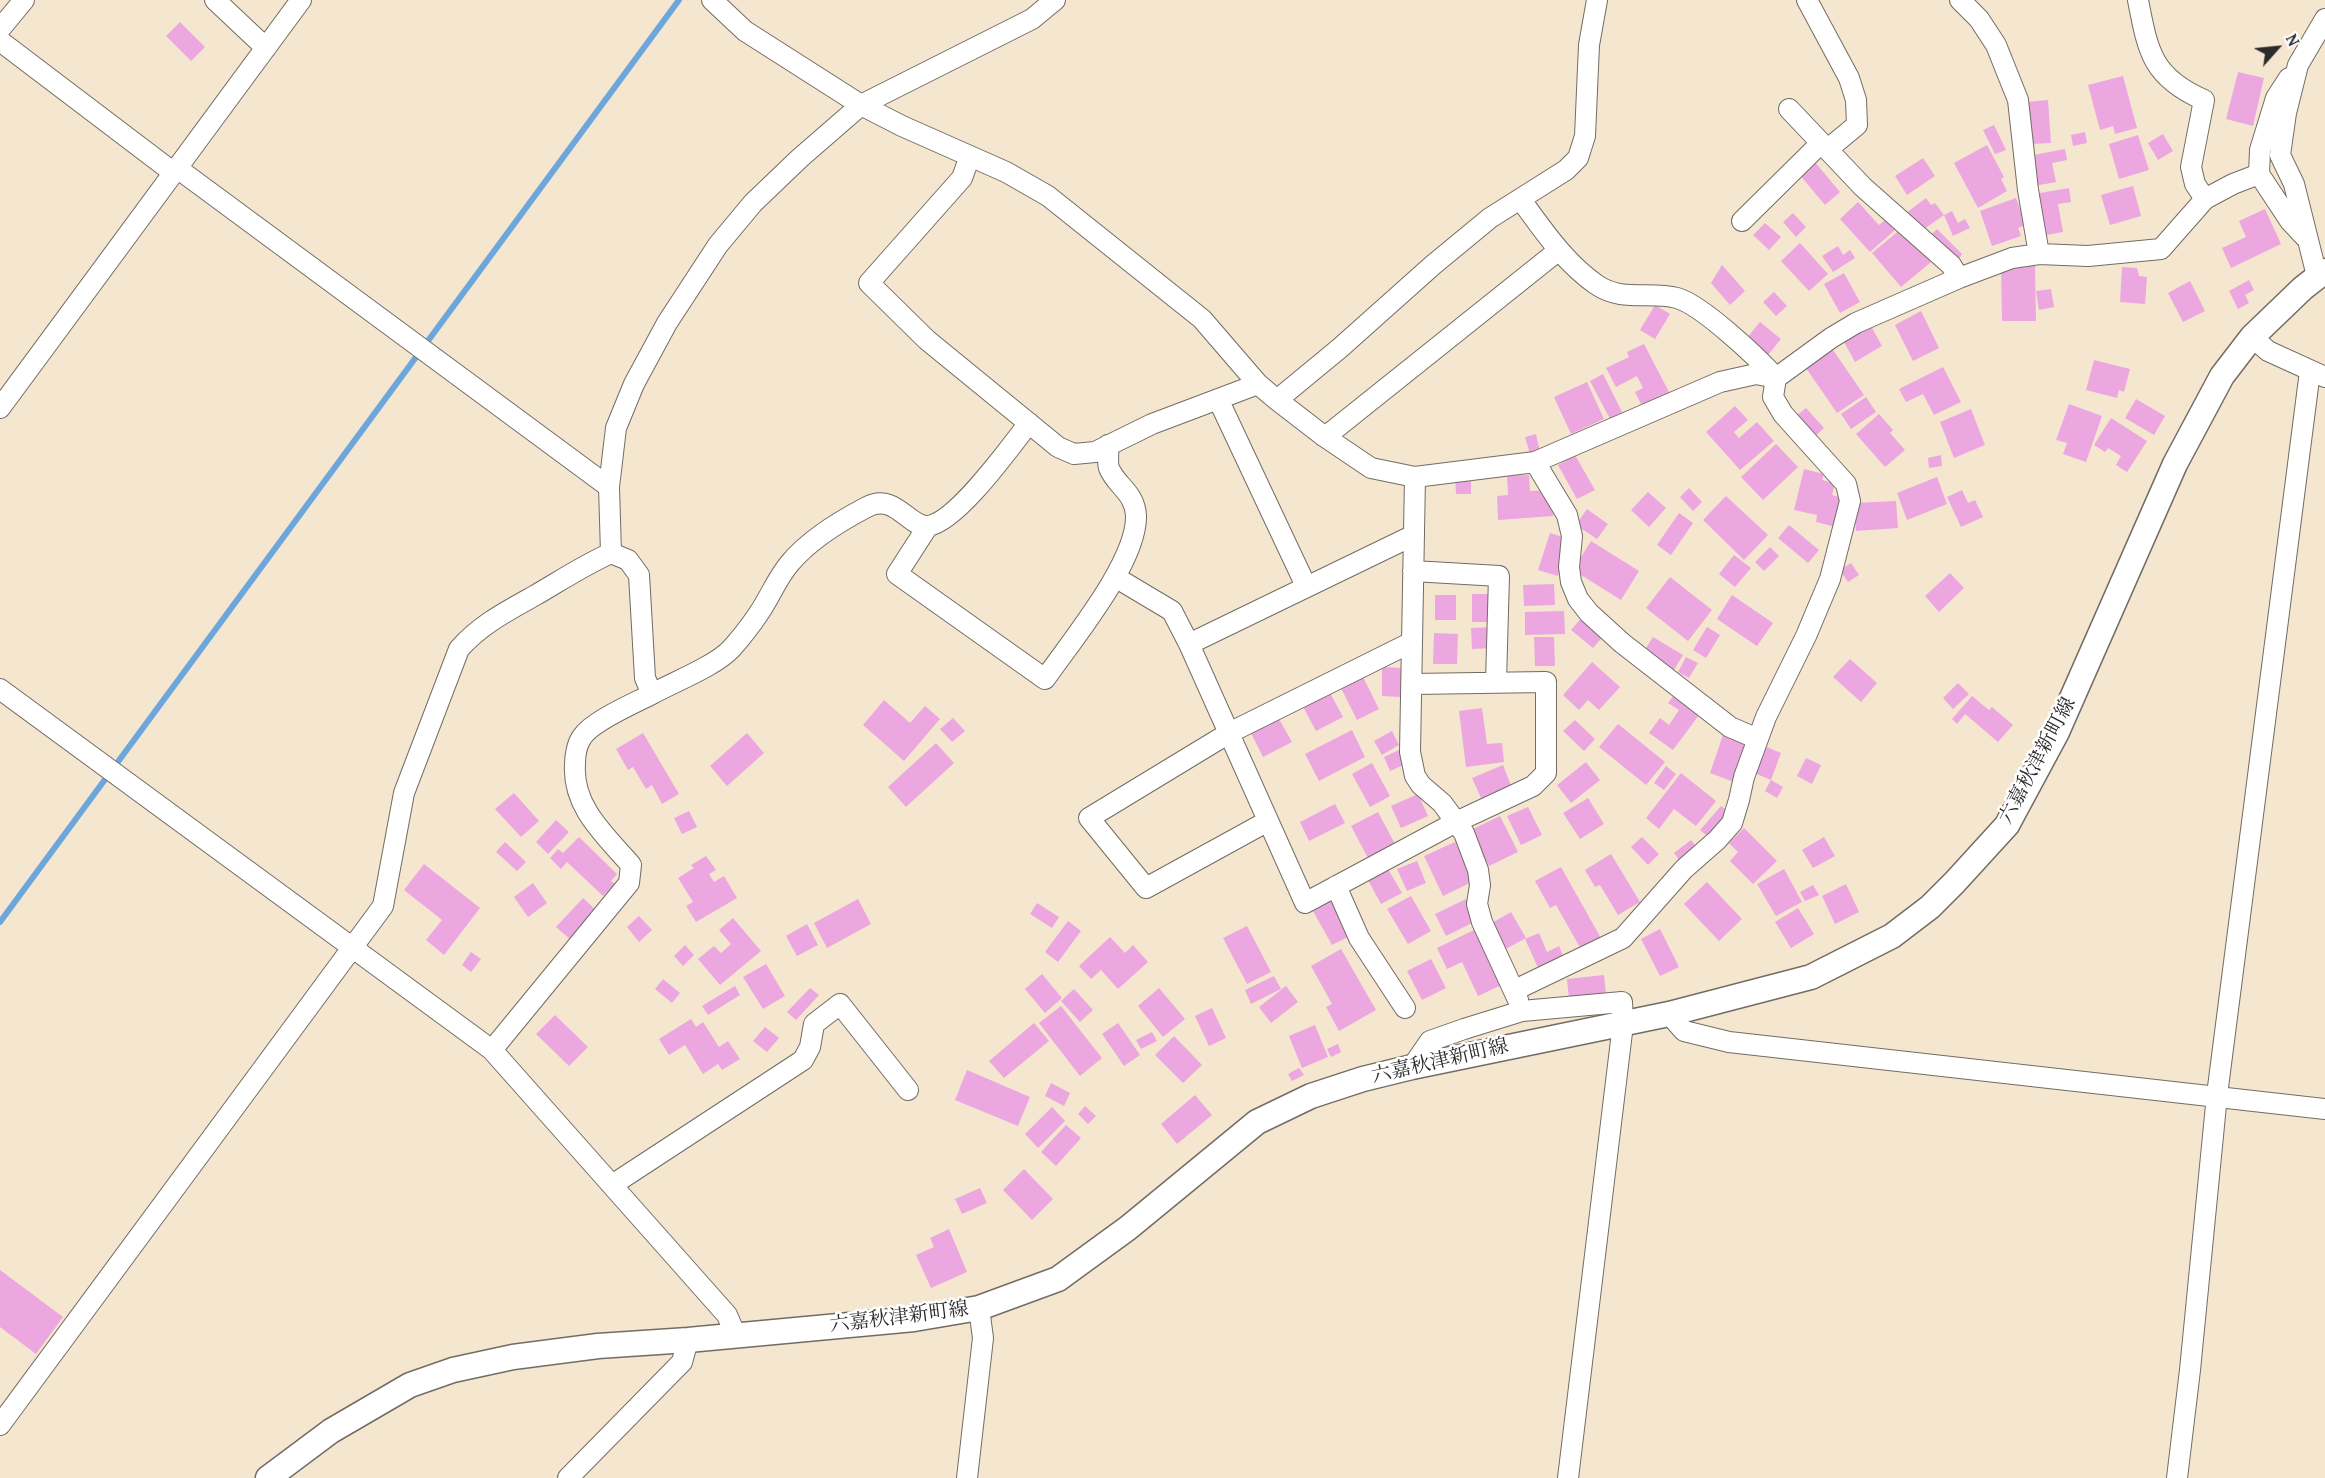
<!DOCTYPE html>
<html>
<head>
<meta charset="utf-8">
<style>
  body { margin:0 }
  #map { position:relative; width:2325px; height:1478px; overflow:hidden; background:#f5e6cf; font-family:"Gentium Book Plus",serif }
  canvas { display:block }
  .north { position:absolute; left:2247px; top:18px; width:60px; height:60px; -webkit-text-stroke:4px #fff; paint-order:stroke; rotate:63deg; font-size:16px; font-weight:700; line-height:24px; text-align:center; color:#2b2b2b }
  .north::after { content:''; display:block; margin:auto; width:21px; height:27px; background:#2b2b2b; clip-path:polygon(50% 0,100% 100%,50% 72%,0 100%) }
</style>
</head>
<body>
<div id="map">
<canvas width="2325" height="1478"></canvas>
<div class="north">N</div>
</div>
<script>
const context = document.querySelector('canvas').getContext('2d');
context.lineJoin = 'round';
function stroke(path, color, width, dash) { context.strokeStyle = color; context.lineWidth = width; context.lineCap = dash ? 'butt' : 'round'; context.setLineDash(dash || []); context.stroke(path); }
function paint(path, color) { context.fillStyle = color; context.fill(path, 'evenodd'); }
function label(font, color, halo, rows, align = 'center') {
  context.font = font + ' "Gentium Book Plus","Noto Serif JP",serif'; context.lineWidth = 5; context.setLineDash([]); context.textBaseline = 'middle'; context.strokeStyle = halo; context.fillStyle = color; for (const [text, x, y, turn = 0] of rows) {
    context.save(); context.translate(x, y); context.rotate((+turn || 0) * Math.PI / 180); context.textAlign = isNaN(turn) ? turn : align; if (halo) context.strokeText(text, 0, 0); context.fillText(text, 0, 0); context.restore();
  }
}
stroke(new Path2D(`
  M0 922 679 0`), '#6ca6dc', 6);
paint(new Path2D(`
  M180 22 205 47 191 61 166 36Z
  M2238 72 2264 78 2253 126 2226 119Z
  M2123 76 2137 128 2115 134 2113 126 2100 130 2088 85Z
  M2048 100 2051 143 2030 144 2026 102Z
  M1994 125 2006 150 1995 154 1983 130Z
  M2085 132 2087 143 2073 146 2071 135Z
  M2163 134 2173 151 2158 160 2148 143Z
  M2138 135 2149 170 2119 179 2109 144Z
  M1987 145 2004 177 2001 179 2007 191 1978 208 1954 163Z
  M2065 149 2067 160 2052 163 2056 182 2034 186 2028 156Z
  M1923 158 1935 176 1907 195 1895 176Z
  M1814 161 1840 192 1825 205 1799 174Z
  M2133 186 2141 216 2110 225 2101 195Z
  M2069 188 2071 202 2058 204 2063 232 2041 236 2034 194Z
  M1926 198 1931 205 1935 203 1944 215 1920 232 1906 213Z
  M2016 198 2026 225 2018 228 2021 236 1992 246 1980 211Z
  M1858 202 1879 225 1886 219 1895 230 1870 252 1840 219Z
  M2265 209 2281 244 2231 268 2222 248 2246 237 2239 221Z
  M1952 211 1958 223 1965 219 1970 228 1953 236 1944 215Z
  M1793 213 1806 227 1796 237 1783 222Z
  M1765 223 1781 237 1769 250 1753 235Z
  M1902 228 1931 262 1901 287 1872 253Z
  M1937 229 1962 254 1956 264 1929 237Z
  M1800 243 1828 274 1809 291 1781 261Z
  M1838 246 1843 255 1850 250 1855 258 1833 272 1822 256Z
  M2035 264 2036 321H2002L2001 265Z
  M1722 265 1745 291 1730 305 1711 283Z
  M2122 267 2137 268 2139 276 2147 277 2145 304 2120 302Z
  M1844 273 1860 302 1840 313 1824 284Z
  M2249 280 2254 290 2245 295 2249 303 2238 309 2229 291Z
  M2190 281 2205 311 2183 322 2168 293Z
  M2051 289 2054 307 2039 310 2036 291Z
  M1774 292 1787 306 1776 316 1763 302Z
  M1655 305 1670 314 1655 339 1640 330Z
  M1921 311 1939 348 1913 361 1895 325Z
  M1760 322 1781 339 1768 355 1747 338Z
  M1871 326 1882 346 1855 362 1844 342Z
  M1644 344 1670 394 1643 408 1635 392 1643 388 1637 376 1616 387 1606 368 1629 357 1627 352Z
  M1833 350 1864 395 1837 413 1806 368Z
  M2094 360 2130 369 2124 392 2119 390 2117 398 2086 390Z
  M1943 367 1961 402 1934 415 1923 394 1906 402 1899 389Z
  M1603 374 1622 412 1610 419 1590 381Z
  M1587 382 1604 419 1571 434 1554 397Z
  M1866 397 1876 412 1851 429 1841 414Z
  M2136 399 2165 416 2154 435 2125 418Z
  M2069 404 2102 416 2086 462 2063 454 2067 443 2056 440Z
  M1735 406 1748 420 1734 432 1739 438 1757 422 1774 441 1740 470 1706 432Z
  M1806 408 1824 428 1813 438 1795 417Z
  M1971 409 1985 445 1954 458 1940 422Z
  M1879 414 1893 430 1890 433 1905 450 1885 467 1856 434Z
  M2111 418 2147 441 2127 472 2116 465 2121 456 2108 448 2105 452 2094 445Z
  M1536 434 1540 452 1530 454 1525 437Z
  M1776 444 1798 467 1763 500 1741 477Z
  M1575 455 1595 490 1577 499 1558 465Z
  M1941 455 1942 466 1929 468 1928 458Z
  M1804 469 1824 474 1822 480 1835 483 1832 495 1843 498 1836 527 1816 522 1817 515 1794 510Z
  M1455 475H1471V494H1456Z
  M1529 475 1530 491 1552 490 1553 516 1498 520 1497 496 1508 495 1507 476Z
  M1937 477 1947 504 1907 520 1897 493Z
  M1689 488 1702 502 1693 511 1680 497Z
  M1962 490 1968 503 1975 500 1983 517 1961 527 1947 497Z
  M1648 492 1666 508 1649 527 1631 510Z
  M1726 496 1768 535 1744 560 1703 520Z
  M1896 501 1898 528 1856 531 1854 503Z
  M1587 509 1608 524 1597 539 1576 525Z
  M1679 513 1693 523 1671 555 1657 545Z
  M1789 525 1819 550 1808 563 1778 538Z
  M1550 533 1569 539 1558 576 1538 570Z
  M1591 541 1639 571 1621 600 1573 570Z
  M1770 547 1779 556 1764 571 1755 562Z
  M1734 555 1751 568 1735 587 1719 574Z
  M1851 563 1859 575 1848 582 1840 570Z
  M1950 573 1964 588 1939 612 1925 596Z
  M1670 577 1712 610 1688 641 1646 608Z
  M1554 584 1555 605 1524 606 1523 585Z
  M1472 594H1494V622H1472Z
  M1435 595H1456V620H1435Z
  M1732 595 1773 623 1757 646 1717 619Z
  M1564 611 1565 634 1525 635V612Z
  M1584 615 1606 633 1593 648 1571 630Z
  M1493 627V648L1472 649 1471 628Z
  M1707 627 1720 635 1706 658 1693 650Z
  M1434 633 1458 634 1457 664H1433Z
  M1534 637H1554L1555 666H1535Z
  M1653 637 1683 655 1674 670 1644 651Z
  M1686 657 1698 663 1689 678 1678 672Z
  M1850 659 1877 683 1861 702 1833 677Z
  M1592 662 1620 687 1599 710 1588 700 1579 710 1563 695Z
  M1382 667 1403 668 1402 697 1382 696Z
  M1362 675 1379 709 1357 720 1340 686Z
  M1958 683 1969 694 1953 709 1943 698Z
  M1329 691 1343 717 1316 731 1302 705Z
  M1676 692 1702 711 1673 750 1649 733 1660 718 1669 725 1679 710 1668 703Z
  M1972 696 1989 710 1992 707 2013 725 1998 742 1965 714 1957 724 1952 719Z
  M884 700 910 723 925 706 940 719 904 761 863 725Z
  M1482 708 1487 744 1502 743 1504 762 1466 767 1459 711Z
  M953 718 965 731 952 742 940 729Z
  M1279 719 1292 742 1263 757 1251 733Z
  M1575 720 1595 739 1584 751 1563 731Z
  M1618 724 1665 762 1646 785 1599 747Z
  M1352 730 1365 757 1319 781 1305 754Z
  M1392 731 1399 745 1382 755 1374 741Z
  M1724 732 1751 742 1737 783 1710 773Z
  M643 733 679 794 662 804 652 785 646 789 633 767 628 770 616 749Z
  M747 733 764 753 727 786 710 766Z
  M936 743 954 763 906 807 888 787Z
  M1762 745 1781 753 1771 780 1752 772Z
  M1401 749 1408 763 1390 771 1384 757Z
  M1806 758 1821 765 1812 784 1797 776Z
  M1586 762 1600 780 1571 803 1557 785Z
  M1372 763 1390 796 1370 807 1352 774Z
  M1503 765 1512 788 1482 800 1472 778Z
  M1666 766 1676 774 1664 790 1654 783Z
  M1681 773 1716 801 1696 826 1674 809 1659 829 1646 818Z
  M1771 780 1783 787 1777 798 1765 791Z
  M514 793 539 821 521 837 495 809Z
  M1418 794 1428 816 1401 828 1391 806Z
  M1588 798 1604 824 1580 839 1563 813Z
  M1335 804 1345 823 1309 841 1300 822Z
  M1721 806 1731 813 1710 838 1700 830Z
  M1528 807 1542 835 1521 845 1507 816Z
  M689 811 697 827 682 834 674 818Z
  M1378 812 1395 844 1368 858 1351 826Z
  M1500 816 1518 852 1489 866 1471 830Z
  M556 820 569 832 548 854 536 842Z
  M1744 828 1777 861 1753 884 1730 861 1738 852 1729 843Z
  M579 837 617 874 611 881 615 884 603 896 567 862 561 869 550 858 558 849 563 853Z
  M1642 837 1659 854 1648 865 1631 847Z
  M1824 837 1835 856 1813 868 1802 850Z
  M1691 840 1699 851 1682 864 1674 853Z
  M505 842 526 862 517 871 496 852Z
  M1455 842 1474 881 1443 896 1424 856Z
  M1611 854 1640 902 1618 915 1600 885 1595 887 1585 870Z
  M706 856 716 870 709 874 714 882 724 876 737 898 696 922 686 906 693 902 678 878 694 868 691 865Z
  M1417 861 1426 883 1407 891 1397 869Z
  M424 864 480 908 444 955 426 940 442 920 404 890Z
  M1561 867 1602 940 1582 951 1556 905 1550 908 1535 881Z
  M1388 869 1402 893 1381 904 1368 880Z
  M1784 869 1802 902 1776 916 1757 884Z
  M1707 882 1742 919 1719 941 1684 904Z
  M533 883 547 903 528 917 514 897Z
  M1846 884 1859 912 1835 924 1822 896Z
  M1813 885 1819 895 1805 901 1800 892Z
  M1411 896 1431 931 1408 944 1387 909Z
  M583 898 597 911 571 940 556 927Z
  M858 899 871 924 827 948 814 923Z
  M1466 899 1476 921 1446 936 1435 914Z
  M1331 901 1350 936 1332 945 1313 911Z
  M1037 903 1059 917 1052 928 1030 914Z
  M1798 908 1814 934 1791 948 1775 922Z
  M1511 912 1526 938 1504 950 1490 924Z
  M639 916 652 930 639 942 627 927Z
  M733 918 761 951 720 985 698 959 714 946 721 953 731 944 719 930Z
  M1068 921 1081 931 1058 962 1045 952Z
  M807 924 818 945 797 956 786 936Z
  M1247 926 1271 972 1247 984 1223 938Z
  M1660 929 1679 967 1660 976 1641 939Z
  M1474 930 1480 942 1485 940 1506 983 1478 996 1462 962 1447 969 1437 948Z
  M1539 933 1547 952 1559 946 1564 958 1539 970 1525 939Z
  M1110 937 1125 953 1133 945 1148 962 1118 989 1101 970 1091 979 1079 966Z
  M685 945 694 955 683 966 674 956Z
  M1341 949 1376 1010 1339 1031 1326 1007 1332 1004 1311 966Z
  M471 952 481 959 471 972 462 965Z
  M1431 959 1446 988 1422 1000 1407 971Z
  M766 964 785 996 763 1009 743 977Z
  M1042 974 1062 998 1045 1013 1025 989Z
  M1604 975 1606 994 1569 999 1567 979Z
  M1274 976 1281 989 1251 1004 1245 990Z
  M663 979 680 993 672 1003 655 989Z
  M735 986 740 995 708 1015 702 1006Z
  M1286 986 1298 1002 1271 1023 1259 1007Z
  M810 988 819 995 796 1020 787 1012Z
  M1159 988 1185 1019 1163 1037 1138 1006Z
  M1074 989 1093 1010 1080 1022 1061 1001Z
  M1061 1006 1102 1058 1080 1076 1039 1023Z
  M1212 1008 1226 1038 1209 1046 1195 1016Z
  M555 1015 588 1047 569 1066 536 1034Z
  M691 1019 696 1027 703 1022 719 1047 728 1041 740 1059 722 1070 718 1064 703 1074 685 1045 669 1055 659 1039Z
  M1034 1023 1049 1041 1004 1078 989 1061Z
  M1118 1023 1140 1055 1124 1066 1102 1034Z
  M1315 1025 1328 1057 1302 1068 1289 1036Z
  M765 1027 779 1038 767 1052 753 1041Z
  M1152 1032 1157 1041 1141 1049 1136 1040Z
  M1174 1036 1202 1065 1183 1083 1155 1055Z
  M1338 1044 1341 1052 1331 1057 1327 1049Z
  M1299 1068 1304 1075 1292 1081 1288 1074Z
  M967 1070 1030 1097 1018 1126 955 1100Z
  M1051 1083 1070 1093 1064 1106 1045 1096Z
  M1195 1095 1212 1115 1177 1144 1161 1124Z
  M1085 1106 1096 1116 1088 1124 1078 1114Z
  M1052 1107 1065 1121 1038 1148 1025 1134Z
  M1066 1125 1081 1138 1056 1166 1041 1152Z
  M1024 1169 1053 1199 1032 1220 1003 1190Z
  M980 1188 987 1203 962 1214 955 1199Z
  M949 1229 967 1272 931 1288 916 1255 934 1247 930 1238Z
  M0 1270 63 1317 36 1354 0 1327Z`), '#eca7e0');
const minor = new Path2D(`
  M215 0 266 48
  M712 0 745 31 861 105 902 126 1006 172 1048 196 1202 319 1258 384 1277 400 1325 437 1371 468 1415 477 1535 462 1720 382 1756 374 1776 378 1831 338 1856 323 1959 278 2012 258 2039 254 2088 256 2161 249 2205 199 2233 184 2259 174
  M1807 0 1849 78 1856 100 1857 125 1828 149
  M1960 0 1979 19 1996 45 2018 100 2028 190 2039 254
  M2138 0C2148 52 2152 77 2204 100L2191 167 2195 184 2205 199
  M0 29 24 0
  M0 41 174 173
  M2289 78 2276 98 2260 150 2259 174 2290 221 2305 237
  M1789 109 1863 187 1951 265 1959 278
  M970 156 962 178 869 283 927 340 1058 447 1074 454 1095 452 1152 424 1258 384
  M177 168 609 487
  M1742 221 1821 143
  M2317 276 2294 184 2280 155 2286 113 2298 65 2325 19
  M2252 337 2268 351 2325 377
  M1218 399 1306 586
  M1277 400 1340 348 1433 265 1490 218 1566 170 1578 158 1585 136 1589 45 1597 0
  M0 408 301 0
  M1325 437 1559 250
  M1535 462 1567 515 1572 536 1569 567 1571 582 1578 599 1589 613 1622 643 1730 727 1758 739
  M1415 477 1410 752 1415 776 1421 785 1442 803 1464 833 1478 870 1480 885 1477 904 1482 922 1518 1000
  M928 526 897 574 1045 679C1072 640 1137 562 1136 516 1135 492 1116 486 1109 468 1107 462 1109 452 1108 445
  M1413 571 1499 576 1496 682
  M1115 577 1172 611 1189 644
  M1412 684 1546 682V773L1533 786 1456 822 1305 903 1189 644 1414 535
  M0 689 492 1050 727 1315 736 1336
  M652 694C674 682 715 666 731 649 741 638 751 625 759 613 770 597 777 578 790 563 810 539 840 521 867 507 895 492 909 528 928 526 957 522 1011 446 1029 423
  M1268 821 1146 888 1089 818 1229 733 1412 642
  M1336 886 1359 938 1405 1008
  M1515 990 1623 938 1684 869 1717 840 1732 823 1739 800 1744 777 1766 717 1806 636 1830 579 1850 501 1846 484 1783 414 1773 397 1776 378C1758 358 1702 305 1677 298 1650 291 1622 302 1597 285 1565 263 1543 230 1521 200
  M1669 1014 1684 1031 1729 1042 2325 1109
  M492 1050 629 883 631 865C605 835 572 807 575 764 575 756 577 744 582 737 592 721 635 703 652 694L645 678 639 575 628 560 611 553
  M1412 1067 1430 1041 1464 1029 1522 1011 1622 1002 1623 1024 1568 1478
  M612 1185 803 1060 810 1047 814 1024 840 1004 908 1090
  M0 1425 383 906 404 793 459 649C480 625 507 611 534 596 560 581 584 565 611 553L609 487 616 428 634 384 667 323 718 245 753 203 800 158 861 105 1032 19 1055 0
  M568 1478 682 1362 688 1340
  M967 1478 983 1338 979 1308
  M2177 1478 2190 1370 2217 1095 2310 371`);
const major = new Path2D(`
  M268 1478 331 1431 410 1385 453 1370 513 1357 598 1346 688 1340 914 1319 979 1308 1058 1279 1128 1228 1257 1122 1311 1096 1363 1079 1412 1067 1669 1014 1811 977 1892 936 1930 907 1955 882 2007 825 2057 732 2175 464 2222 376 2252 337 2303 288 2325 271`);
stroke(minor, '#726c64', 22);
stroke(major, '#726c64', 27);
stroke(minor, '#fff', 20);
stroke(major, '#fff', 24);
label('20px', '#2b2b2b', '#fff', [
  ["六嘉秋津新町線",2038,761,-62],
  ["六嘉秋津新町線",1440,1062,-13],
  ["六嘉秋津新町線",899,1318,-7]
]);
</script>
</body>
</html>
